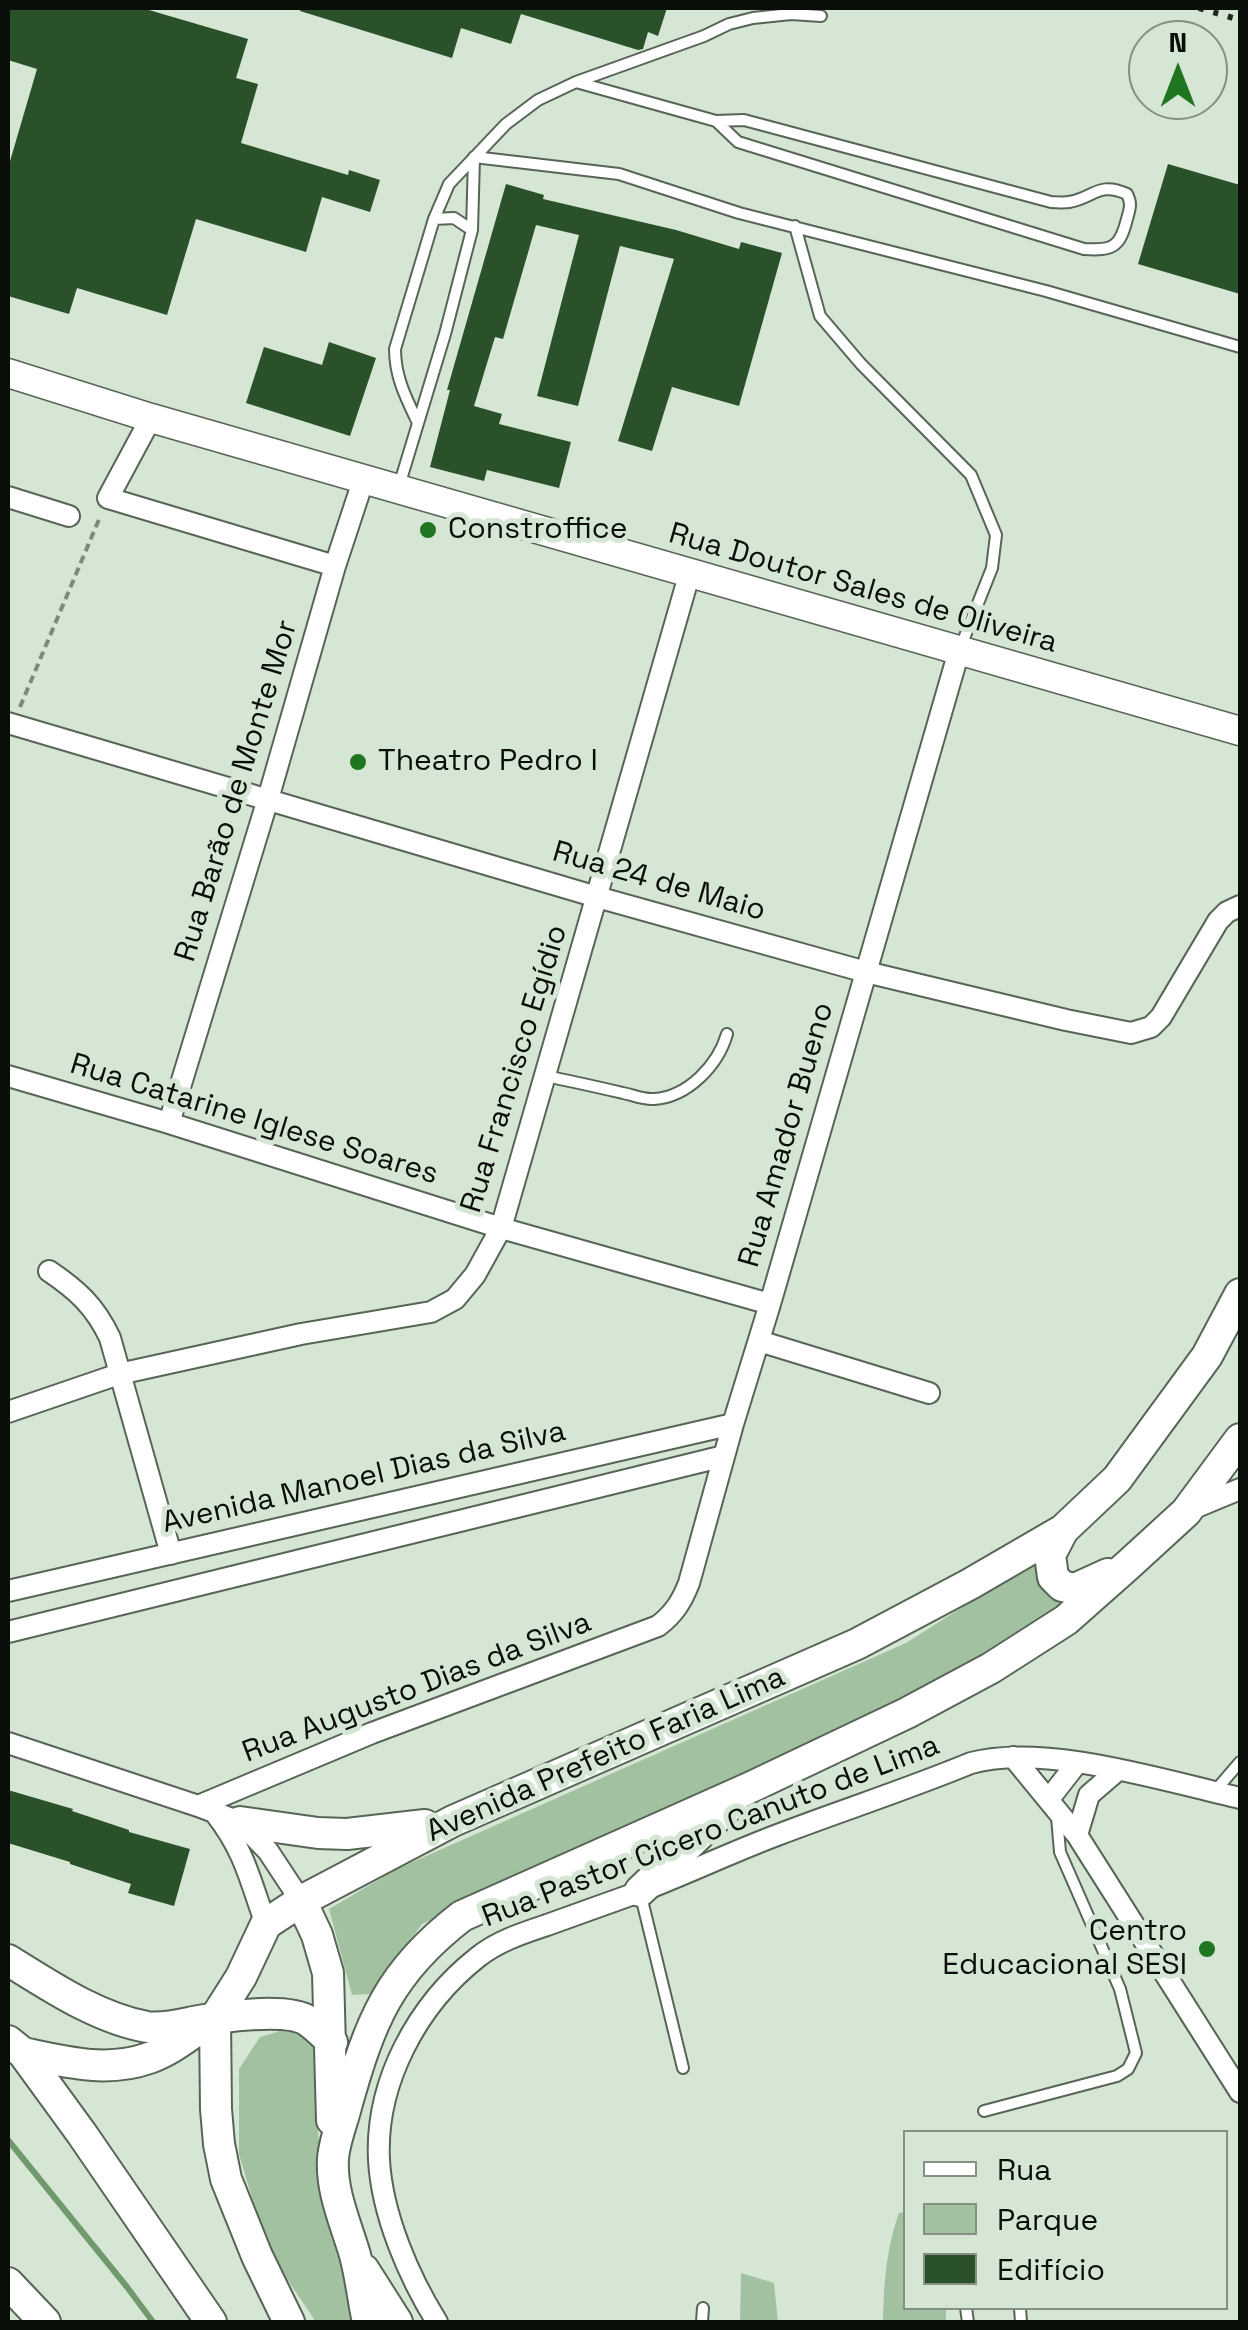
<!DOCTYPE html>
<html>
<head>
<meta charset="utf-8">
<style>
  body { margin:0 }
  #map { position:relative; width:1248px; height:2330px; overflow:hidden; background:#d6e6d4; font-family:"Space Grotesk",sans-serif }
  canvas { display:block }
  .frame { position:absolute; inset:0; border:10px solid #090e08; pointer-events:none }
  .legend { position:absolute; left:903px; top:2130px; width:325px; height:180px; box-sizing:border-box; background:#d6e6d4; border:2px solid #849082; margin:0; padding:12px 18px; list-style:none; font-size:30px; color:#090e08 }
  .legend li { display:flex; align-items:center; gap:20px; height:50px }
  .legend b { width:50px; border:2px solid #849082 }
  .north { position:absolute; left:1128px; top:20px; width:100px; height:100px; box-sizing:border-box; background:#d6e6d4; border:2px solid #849082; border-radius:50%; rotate:0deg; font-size:28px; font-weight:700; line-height:40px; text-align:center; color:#090e08 }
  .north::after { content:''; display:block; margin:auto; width:35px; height:45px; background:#1f7520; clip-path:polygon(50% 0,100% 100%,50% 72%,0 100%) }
</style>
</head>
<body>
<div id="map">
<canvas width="1248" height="2330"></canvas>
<div class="frame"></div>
<ul class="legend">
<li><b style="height:12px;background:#fff"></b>Rua</li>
<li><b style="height:28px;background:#a2c1a0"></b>Parque</li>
<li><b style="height:28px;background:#2a5129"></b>Edifício</li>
</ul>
<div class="north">N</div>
</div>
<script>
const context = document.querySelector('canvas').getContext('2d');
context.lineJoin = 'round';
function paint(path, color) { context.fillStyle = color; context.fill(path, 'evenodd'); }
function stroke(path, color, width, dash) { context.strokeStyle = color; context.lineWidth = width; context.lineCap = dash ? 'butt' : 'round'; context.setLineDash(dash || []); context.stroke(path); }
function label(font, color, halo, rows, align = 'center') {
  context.font = font + ' "Space Grotesk",sans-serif'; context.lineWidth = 10; context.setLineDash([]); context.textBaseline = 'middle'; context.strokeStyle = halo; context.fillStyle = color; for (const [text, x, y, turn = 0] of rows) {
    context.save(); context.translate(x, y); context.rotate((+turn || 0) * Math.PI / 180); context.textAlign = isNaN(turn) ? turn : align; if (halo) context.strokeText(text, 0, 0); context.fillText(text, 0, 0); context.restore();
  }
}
paint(new Path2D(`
  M1040 1552 1068 1611 980 1667 789 1757 422 1924 371 1994 352 1995 329 1909 397 1869 906 1643 994 1587Z
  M287 2029 317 2043 315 2096 322 2177 357 2322H316L267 2249 239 2154V2069L260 2037Z
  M905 2212 906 2308H946V2322H883C884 2283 886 2250 899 2213Z
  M741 2273 774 2283 778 2322H740Z`), '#a2c1a0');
stroke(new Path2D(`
  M8 2140 127 2287 153 2322`), '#709a6d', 6);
paint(new Path2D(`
  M8 8H142L248 39 236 78 258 84 241 143 348 175 349 170 380 180 370 212 322 197 306 252 196 219 167 315 77 288 69 314 8 296V168L37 69 8 60Z
  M300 8H667L658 36 648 32 643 49 638 50 521 14 511 44 461 28 452 58 300 11Z
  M1168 164 1240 185V294L1138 264Z
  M506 184 544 195 543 199 676 230 739 249 741 242 782 253 739 406 672 387 652 451 618 441 674 259 620 246 578 406 537 396 579 235 536 225 503 339 495 337 474 406 502 414 499 424 571 442 559 488 487 470 484 481 430 467 450 390H447Z
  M329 342 376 358 350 436 246 403 264 347 322 365Z
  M8 1790 73 1809 72 1811 129 1830V1832L190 1849 174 1906 128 1893 131 1884 70 1864V1862L8 1843Z`), '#2a5129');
const lane = new Path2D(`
  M576 82 716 121 744 120 1051 202C1057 202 1063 203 1069 202 1094 198 1098 181 1127 194 1132 204 1130 208 1127 219 1120 247 1113 251 1084 249L738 142 716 121
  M474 157 619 174 739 213 1046 291 1240 347
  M434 219 454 218 472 230
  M795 226 820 316 861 364 971 475 996 535 992 568 961 646
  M417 421C405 396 395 376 395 349L434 219 449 184 506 124 538 100 576 82 704 36 729 24 753 18 791 14 821 16
  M399 486 445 334 472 230 474 158
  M545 1076C571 1081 597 1087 623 1093 633 1095 644 1100 654 1099 688 1097 718 1065 727 1034
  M1215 1791 1240 1762
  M640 1892 683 2068
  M984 2111 1117 2076 1128 2069 1136 2053 1120 1989 1060 1852 1057 1817
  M966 2308 968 2322
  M1020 2308 1021 2322
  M702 2322 703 2308`);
const street = new Path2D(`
  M151 418 108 498 335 566
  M8 497 69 516
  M8 723 597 897 866 972 1066 1020 1131 1033 1151 1027 1161 1017 1218 921 1227 912 1240 906
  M8 1076 169 1123 501 1228 770 1304
  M169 1123 268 799 335 566 364 478
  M49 1271C77 1290 95 1306 110 1338L171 1554
  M759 1341 929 1393
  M8 1412 119 1374 301 1334 431 1312 455 1299 475 1275 501 1228 690 572
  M1187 1511 1240 1489
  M8 1591 733 1424
  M8 1632 724 1456
  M8 1743 198 1806 240 1822 268 1851 301 1901
  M1013 1757 1077 1835 1240 2092
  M1049 1799 1077 1763
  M198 1806 372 1733 658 1626C674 1614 682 1601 689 1583L733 1424 770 1304 959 651
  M215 1813C245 1851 250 1881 266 1924
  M1077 1835 1089 1795 1118 1770
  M437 2322C409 2277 382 2215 379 2160 375 2082 418 2004 478 1957 498 1941 523 1933 547 1925 577 1914 609 1903 639 1892 686 1874 732 1852 780 1834 843 1810 908 1789 971 1763 1045 1743 1165 1781 1240 1798`);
const secondary = new Path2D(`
  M8 373 151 418 1240 731`);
const primary = new Path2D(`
  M1063 1530 1050 1555 1053 1577 1062 1586 1075 1589 1108 1574
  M240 1822 318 1833 347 1834 425 1825
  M640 1891 732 1803
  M301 1901 317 1935 328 1973 332 2120
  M8 1960C50 1986 97 2018 147 2027 162 2029 179 2025 193 2022 219 2017 287 2007 308 2021 317 2027 324 2035 332 2042
  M8 2041 23 2053 82 2134 211 2322
  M23 2053C65 2062 107 2073 149 2058 169 2051 187 2037 204 2025
  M364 2270 397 2322
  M8 2283 45 2322
  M289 2322 257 2256 226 2179 219 2144 216 2109 215 2018 241 1977 266 1924 301 1901 453 1821 857 1644 970 1584 1063 1530 1117 1479 1207 1356 1240 1294
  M368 2322C363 2300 361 2277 355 2255 346 2224 331 2192 333 2159 334 2142 342 2123 346 2107 370 2021 389 1972 462 1916L747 1789 907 1713 991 1668 1066 1620 1127 1566 1186 1512 1240 1439`);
stroke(lane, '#576556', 14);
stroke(street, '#576556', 24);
stroke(secondary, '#576556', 31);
stroke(primary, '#576556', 34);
stroke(new Path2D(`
  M20 707 100 517`), '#7e897c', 4, [8, 5]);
stroke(lane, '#fff', 10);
stroke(street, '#fff', 20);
stroke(secondary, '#fff', 28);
stroke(primary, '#fff', 30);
stroke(new Path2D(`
  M1199 8 1240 20`), '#21271f', 6, [5, 10]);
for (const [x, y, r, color] of [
  [428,530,10,"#1f7520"],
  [358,762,10,"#1f7520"],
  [1207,1949,10,"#1f7520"]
]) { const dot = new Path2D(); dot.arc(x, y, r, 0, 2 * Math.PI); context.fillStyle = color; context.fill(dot); stroke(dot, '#d6e6d4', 4); }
label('30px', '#090e08', '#d6e6d4', [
  ["Constroffice",448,530],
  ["Theatro Pedro I",378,762],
  ["Centro",1187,1932,"right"],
  ["Educacional SESI",1187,1966,"right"]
], 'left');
label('30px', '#090e08', '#d6e6d4', [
  ["Rua Doutor Sales de Oliveira",863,589,16],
  ["Rua Barão de Monte Mor",237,791,-73],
  ["Rua 24 de Maio",659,882,16],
  ["Rua Francisco Egídio",515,1069,-73],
  ["Rua Catarine Iglese Soares",254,1120,17],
  ["Rua Amador Bueno",787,1135,-74],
  ["Avenida Manoel Dias da Silva",364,1478,-13],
  ["Rua Augusto Dias da Silva",417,1688,-21],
  ["Avenida Prefeito Faria Lima",606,1755,-24],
  ["Rua Pastor Cícero Canuto de Lima",711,1832,-21]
]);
</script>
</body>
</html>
